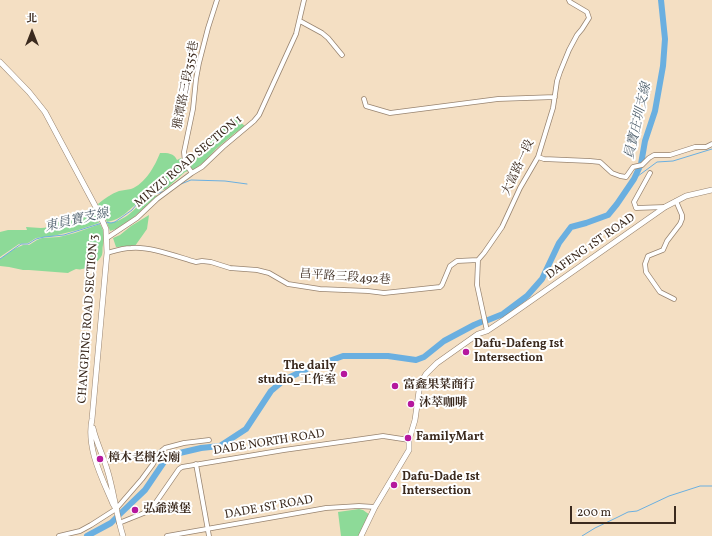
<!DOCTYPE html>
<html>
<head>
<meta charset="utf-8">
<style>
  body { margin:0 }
  #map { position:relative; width:712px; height:536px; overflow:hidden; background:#f4dfc3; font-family:Vollkorn,"Noto Serif TC",serif }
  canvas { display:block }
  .north { position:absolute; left:12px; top:12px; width:40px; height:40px; -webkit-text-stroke:3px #fff; paint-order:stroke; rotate:0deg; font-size:11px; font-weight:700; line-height:16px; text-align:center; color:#3b2a1e }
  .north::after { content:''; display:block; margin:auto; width:14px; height:18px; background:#3b2a1e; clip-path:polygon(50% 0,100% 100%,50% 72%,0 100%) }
  .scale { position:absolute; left:570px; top:506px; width:106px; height:18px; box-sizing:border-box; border:2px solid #3b2a1e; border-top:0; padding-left:5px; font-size:12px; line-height:14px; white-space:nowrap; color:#3b2a1e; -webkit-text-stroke:3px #fff; paint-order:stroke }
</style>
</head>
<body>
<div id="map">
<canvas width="712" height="536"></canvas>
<div class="north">北</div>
<div class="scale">200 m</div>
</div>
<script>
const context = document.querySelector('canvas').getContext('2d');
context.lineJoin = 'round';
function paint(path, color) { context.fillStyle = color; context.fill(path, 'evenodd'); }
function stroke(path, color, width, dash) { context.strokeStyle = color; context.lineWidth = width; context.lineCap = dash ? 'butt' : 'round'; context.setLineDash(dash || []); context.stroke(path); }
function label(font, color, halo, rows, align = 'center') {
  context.font = font + ' Vollkorn,"Noto Serif TC",serif'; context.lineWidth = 4; context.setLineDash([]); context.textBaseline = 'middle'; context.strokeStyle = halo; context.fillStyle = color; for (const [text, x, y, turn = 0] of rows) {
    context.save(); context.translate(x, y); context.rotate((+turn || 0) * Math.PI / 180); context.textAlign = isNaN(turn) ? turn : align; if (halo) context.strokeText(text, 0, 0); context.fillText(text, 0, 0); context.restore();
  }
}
paint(new Path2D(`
  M235 118 245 126 235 133 216 149 205 161 195 169 185 172 166 189 147 195 143 199 158 195 134 217 116 229 110 231 107 223C121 223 135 211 142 200 129 208 124 219 107 222L98 204C104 199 111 194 119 191 123 190 127 190 131 189 145 184 155 166 160 153 168 153 174 153 177 160L181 158 196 159 209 145 214 134 225 127Z
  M93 207 99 223 78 230 53 236 36 238 28 243 19 244 0 257V232L8 230H27L26 227C33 227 41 229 48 227 57 225 64 217 73 214 80 211 87 212 93 207Z
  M149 215 147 229 135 246 116 247 113 238 120 235 131 226Z
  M100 224C105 232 104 237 103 245 102 248 103 252 102 255 99 262 89 268 82 269 80 270 78 269 76 269 73 270 70 272 68 273L29 270H23L9 267 0 266V259L14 249 23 245H29L37 240 42 238 59 237 75 233Z
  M359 509 363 510 370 515 360 536H341L338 512Z`), '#8dda98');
stroke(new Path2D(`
  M634 179 657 162 673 161 712 149
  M181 184 191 180 225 181 247 184
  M105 222 111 223 115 222 132 210 142 198 165 191
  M0 259 21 244H28L36 239 44 237 64 235 102 223
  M582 536 595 528 618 517 628 512 637 511 669 496 700 486H712`), '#6aafe0', 1);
stroke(new Path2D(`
  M488 320 503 314 527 296 542 279 559 243 571 227 586 223 608 215 617 204 634 179 641 164 645 141 655 111 663 66 665 39 661 0
  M87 536 111 523 121 513 145 490 166 459 171 455 201 448 220 446 246 429 271 391 284 380 307 369 343 356H388L416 360 424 357 444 341 474 325 481 322`), '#6aafe0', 6);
const minor = new Path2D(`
  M300 21 322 33 328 38 342 55
  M364 99 366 106 390 113 498 99 555 97
  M538 157 544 159 590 161 600 162 612 173 620 176 626 177 633 167 642 165 649 158 654 155H670L695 147H706L712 144
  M192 173 185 163 184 152 193 109 196 79 199 63 208 28 217 0
  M650 173 634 202 636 208 665 207
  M107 238 137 218 157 199 192 173 202 167 223 147 254 121 259 115 296 34 304 0
  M107 253C114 251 123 248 131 248 150 246 178 257 196 262L202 261 211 262 230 268 257 270 269 273 288 284 320 289 368 291 384 293 440 287 442 285 450 266 457 261 478 260
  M674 299 660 292 646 272 645 264 648 256 663 250 667 241 680 224 682 219V215L676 201
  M487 331 477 285 478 260 484 253 502 227 520 188 538 157 553 108 557 81 560 72 569 50 577 35 582 29 589 18 587 12 570 2 569 0
  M196 464 209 536
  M119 523 144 513 152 508 179 469 182 467 284 450 355 440 383 436 409 440
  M59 536 80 531 91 525 116 509 142 479 153 464 159 453 165 448 184 443 209 440
  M167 536 326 508 359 506 375 507`);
const tertiary = new Path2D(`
  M0 62 29 92 45 112 99 213 106 229 107 253 92 419C86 448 102 478 113 504L116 509
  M93 428C96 442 103 455 107 469 114 491 116 514 123 536
  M361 536 375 507 409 450V440L415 420 420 384 426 374 437 363 478 334 487 331 505 319 665 207 686 196 712 190`);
stroke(minor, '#988470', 5.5);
stroke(tertiary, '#988470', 6);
stroke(minor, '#fff', 4);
stroke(tertiary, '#fff', 5);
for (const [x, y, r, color] of [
  [466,352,4,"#b5179e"],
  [344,374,4,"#b5179e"],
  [395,386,4,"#b5179e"],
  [411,404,4,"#b5179e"],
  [408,438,4,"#b5179e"],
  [100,459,4,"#b5179e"],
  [394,485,4,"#b5179e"],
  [135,510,4,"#b5179e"]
]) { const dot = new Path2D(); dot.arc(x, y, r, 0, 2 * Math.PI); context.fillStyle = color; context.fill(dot); stroke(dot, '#fff', 1.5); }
label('12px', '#3b2a1e', '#fff', [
  ["雅潭路三段355巷",187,85,-79],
  ["MINZU ROAD SECTION 1",189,162,-40],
  ["大富路一段",519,168,-65],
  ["DAFENG 1ST ROAD",591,247,-35],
  ["昌平路三段492巷",345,278,4],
  ["CHANGPING ROAD SECTION 3",89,319,-86],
  ["DADE NORTH ROAD",269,443,-9],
  ["DADE 1ST ROAD",269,508,-10]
]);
label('bold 12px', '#3b2a1e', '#fff', [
  ["Dafu-Dafeng 1st",474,345],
  ["Intersection",474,359],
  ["The daily",336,367,"right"],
  ["studio_工作室",336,381,"right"],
  ["富鑫果菜商行",403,386],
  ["沐萃咖啡",419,404],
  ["FamilyMart",416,438],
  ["樟木老樹公廟",108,459],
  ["Dafu-Dade 1st",402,478],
  ["Intersection",402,492],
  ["弘爺漢堡",143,510]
], 'left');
label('italic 13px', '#4e5f6c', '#fff', [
  ["員寶庄圳支線",639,121,-77],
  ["東員寶支線",77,221,-13]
]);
</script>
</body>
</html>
